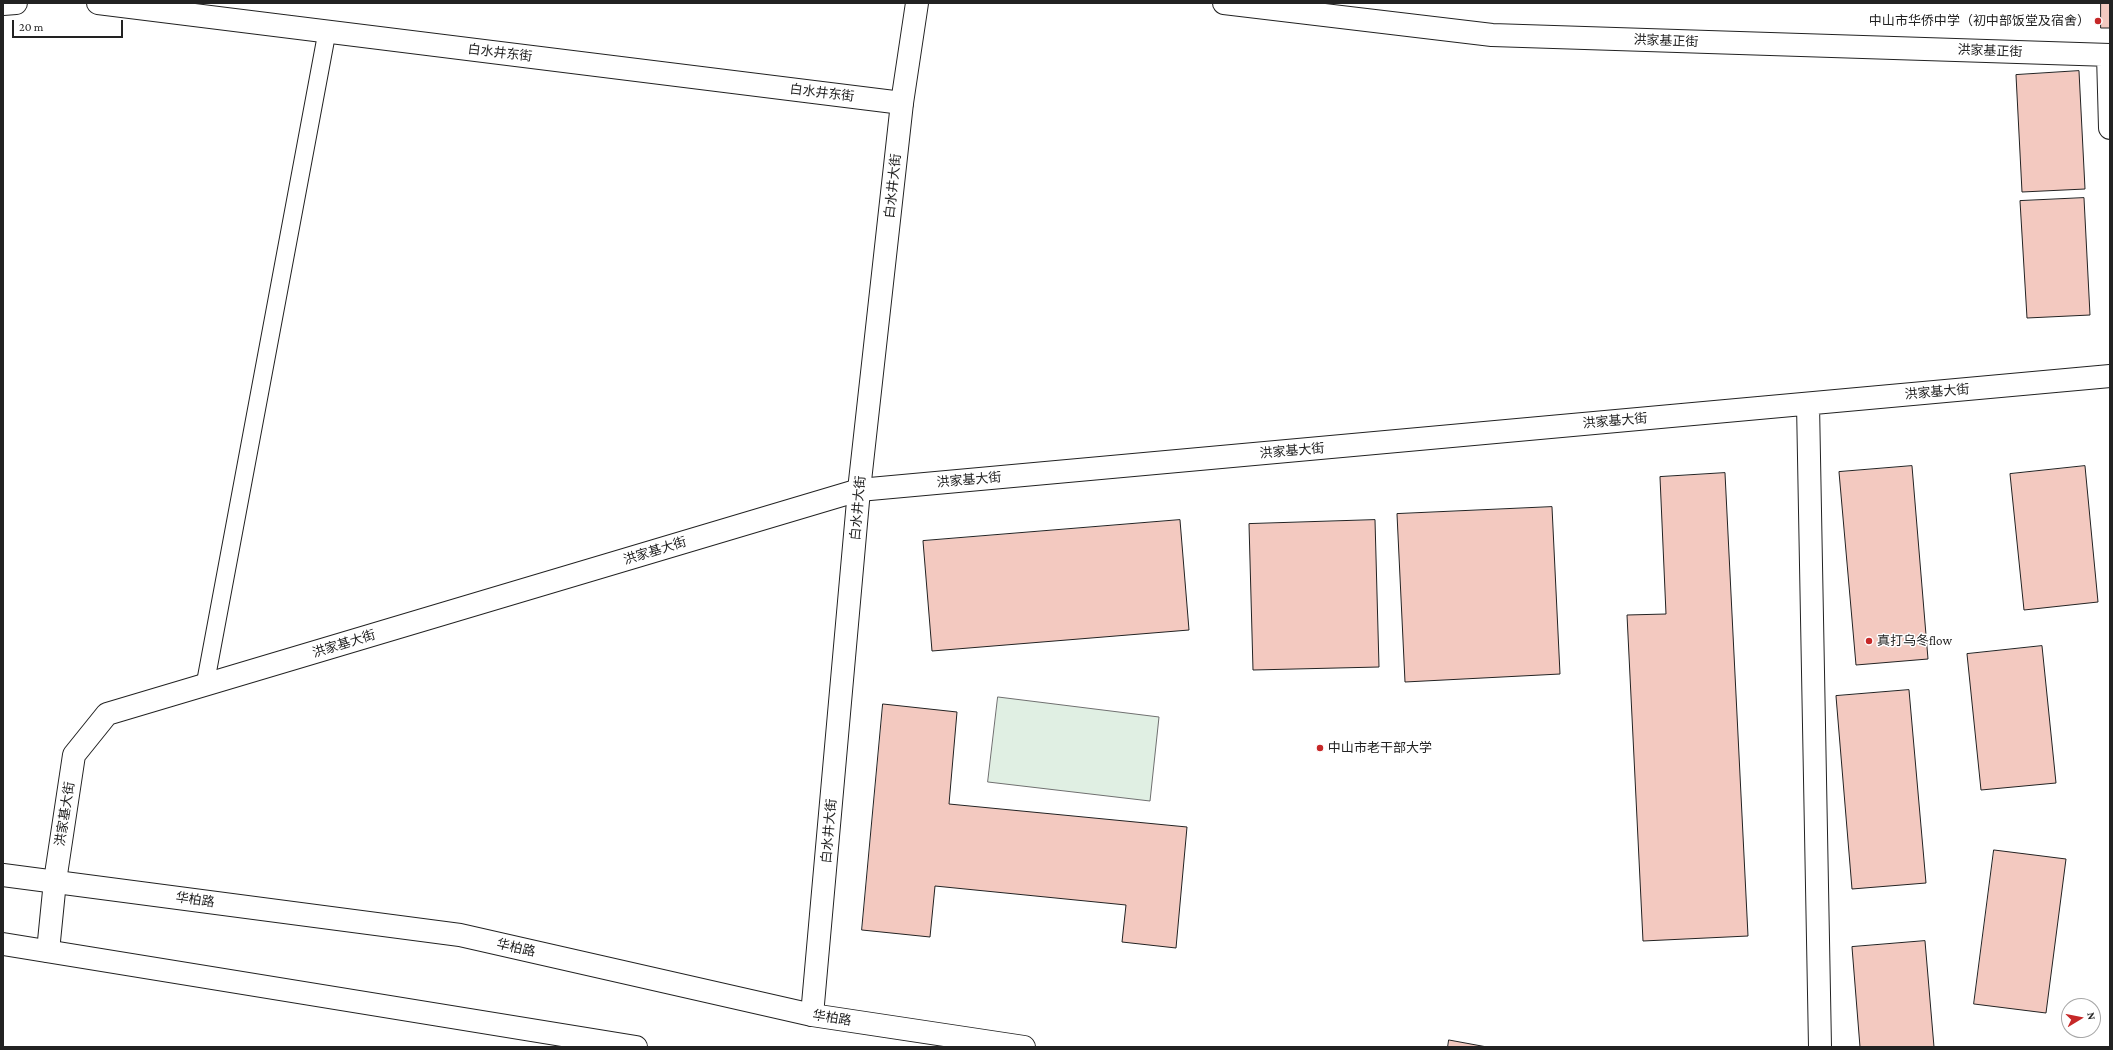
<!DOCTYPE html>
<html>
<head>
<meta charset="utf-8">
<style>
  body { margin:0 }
  #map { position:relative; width:2113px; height:1050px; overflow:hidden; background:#fff; font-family:"Crimson Pro",serif }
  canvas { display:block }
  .frame { position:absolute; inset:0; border:4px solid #222; pointer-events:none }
  .north { position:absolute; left:2061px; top:998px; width:40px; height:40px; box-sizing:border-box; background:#fff; border:1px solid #a7a7a7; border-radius:50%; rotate:80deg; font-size:11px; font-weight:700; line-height:16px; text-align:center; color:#222 }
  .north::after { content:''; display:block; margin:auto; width:14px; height:18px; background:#c62828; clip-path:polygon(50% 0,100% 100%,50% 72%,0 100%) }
  .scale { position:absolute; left:12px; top:20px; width:111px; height:18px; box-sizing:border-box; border:2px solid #222; border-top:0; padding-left:5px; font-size:12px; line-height:14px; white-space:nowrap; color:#222; -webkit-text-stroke:3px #fff; paint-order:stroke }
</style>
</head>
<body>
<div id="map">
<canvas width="2113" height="1050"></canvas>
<div class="frame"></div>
<div class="north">N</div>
<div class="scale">20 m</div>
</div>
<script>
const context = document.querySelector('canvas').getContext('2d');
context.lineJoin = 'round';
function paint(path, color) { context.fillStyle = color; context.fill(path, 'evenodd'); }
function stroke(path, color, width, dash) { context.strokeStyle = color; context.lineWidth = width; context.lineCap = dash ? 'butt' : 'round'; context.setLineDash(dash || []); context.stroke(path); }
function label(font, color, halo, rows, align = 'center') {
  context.font = font + ' "Crimson Pro","Noto Sans SC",serif'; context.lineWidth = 3; context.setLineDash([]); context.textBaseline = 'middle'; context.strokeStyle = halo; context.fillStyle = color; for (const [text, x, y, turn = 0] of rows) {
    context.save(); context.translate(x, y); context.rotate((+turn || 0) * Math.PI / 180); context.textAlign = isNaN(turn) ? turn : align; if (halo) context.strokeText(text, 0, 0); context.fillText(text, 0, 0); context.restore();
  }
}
const green = new Path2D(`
  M998 697 1159 717 1150 801 988 782Z`);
paint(green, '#e0efe3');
stroke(green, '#6f6f6f', 1);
const building = new Path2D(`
  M2101 3H2110V28H2101Z
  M2079 71 2085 189 2022 192 2016 75Z
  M2084 198 2090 315 2027 318 2020 201Z
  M1912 466 1928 659 1856 665 1839 472Z
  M2085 466 2098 602 2024 610 2010 474Z
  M1725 473 1748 936 1643 941 1627 615 1666 614 1660 477Z
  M1552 507 1560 674 1405 682 1397 514Z
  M1180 520 1189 630 932 651 923 541Z
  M1375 520 1379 667 1253 670 1249 524Z
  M2042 646 2056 783 1981 790 1967 654Z
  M1909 690 1926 883 1852 889 1836 696Z
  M883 704 957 712 949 804 1187 827 1176 948 1122 942 1126 905 935 886 930 937 862 930Z
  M1994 850 2066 859 2046 1013 1974 1004Z
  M1925 941 1934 1047H1860L1852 947Z
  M1449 1040 1487 1047H1448Z`);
paint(building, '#f3c9c0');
stroke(building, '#222', 1);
const lane = new Path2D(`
  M205 685 327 32`);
const street = new Path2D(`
  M98 3 902 103
  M1224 3 1492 35 2110 55
  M3 4 16 3
  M2108 55 2110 128
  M1808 404 1820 1047
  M48 951 55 881 74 755 107 714 859 490 2110 376`);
const secondary = new Path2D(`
  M812 1015 859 490 902 103 917 3`);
const primary = new Path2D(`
  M3 875 460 935 812 1015 1024 1047
  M3 944 636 1047`);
stroke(lane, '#222', 19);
stroke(street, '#222', 24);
stroke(secondary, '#222', 24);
stroke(primary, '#222', 24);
stroke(lane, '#fff', 17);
stroke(street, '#fff', 22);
stroke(secondary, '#fff', 22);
stroke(primary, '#fff', 22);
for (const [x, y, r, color] of [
  [2098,21,4,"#c62828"],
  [1869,641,4,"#c62828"],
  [1320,748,4,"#c62828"]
]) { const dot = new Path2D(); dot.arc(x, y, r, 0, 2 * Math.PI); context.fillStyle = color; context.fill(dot); stroke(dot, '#fff', 1.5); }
label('13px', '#222', '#fff', [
  ["中山市华侨中学（初中部饭堂及宿舍）",2090,21,"right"],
  ["真打乌冬flow",1877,641],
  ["中山市老干部大学",1328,748]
], 'left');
label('13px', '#222', '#fff', [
  ["洪家基正街",1666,41,2],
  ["洪家基正街",1990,51,2],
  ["白水井东街",500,53,7],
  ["白水井东街",822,93,7],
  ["白水井大街",893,186,-84],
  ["洪家基大街",1937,392,-5],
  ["洪家基大街",1615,421,-5],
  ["洪家基大街",1292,451,-5],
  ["洪家基大街",969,480,-5],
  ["白水井大街",858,508,-85],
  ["洪家基大街",655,551,-17],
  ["洪家基大街",344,644,-17],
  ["洪家基大街",65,814,-81],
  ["白水井大街",829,831,-85],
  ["华柏路",195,900,8],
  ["华柏路",516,948,13],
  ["华柏路",832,1018,9]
]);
</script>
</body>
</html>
